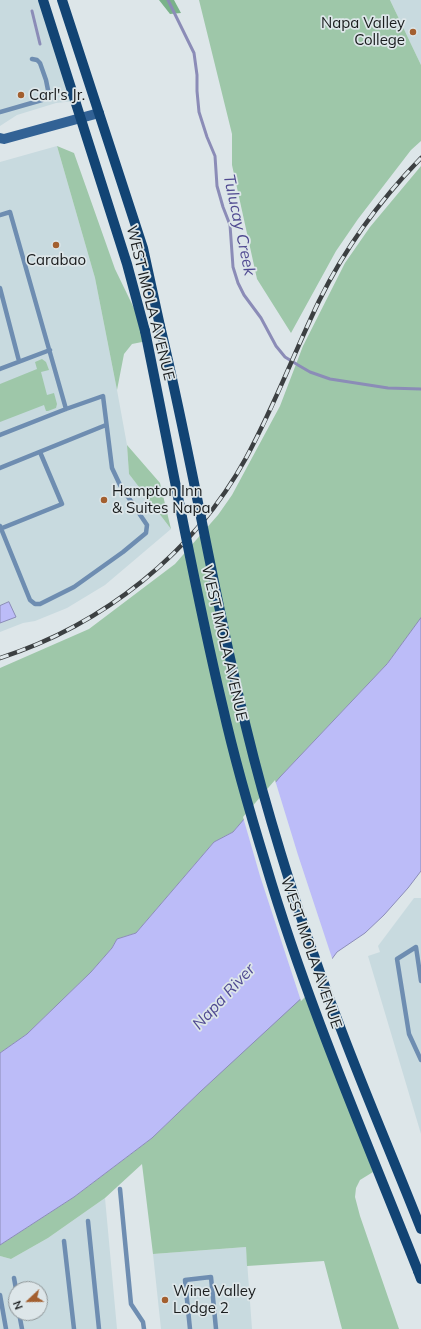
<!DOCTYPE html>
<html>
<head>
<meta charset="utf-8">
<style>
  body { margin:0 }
  #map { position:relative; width:421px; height:1329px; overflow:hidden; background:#dde6e9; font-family:Mulish,sans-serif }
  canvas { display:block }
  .north { position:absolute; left:8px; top:1281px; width:40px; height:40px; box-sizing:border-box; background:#dde6e9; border:1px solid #8f9698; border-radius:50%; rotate:248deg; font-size:11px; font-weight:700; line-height:16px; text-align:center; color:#1a1d1e }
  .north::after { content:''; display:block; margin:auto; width:14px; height:18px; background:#a35f2f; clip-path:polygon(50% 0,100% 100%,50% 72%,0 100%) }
</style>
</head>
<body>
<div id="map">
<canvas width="421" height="1329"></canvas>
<div class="north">N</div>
</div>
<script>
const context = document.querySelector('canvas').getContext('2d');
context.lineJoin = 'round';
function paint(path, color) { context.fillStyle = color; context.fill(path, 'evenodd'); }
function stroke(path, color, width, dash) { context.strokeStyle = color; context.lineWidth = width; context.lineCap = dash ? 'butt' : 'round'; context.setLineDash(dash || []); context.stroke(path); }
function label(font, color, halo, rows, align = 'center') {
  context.font = font + ' Mulish,sans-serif'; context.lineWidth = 3.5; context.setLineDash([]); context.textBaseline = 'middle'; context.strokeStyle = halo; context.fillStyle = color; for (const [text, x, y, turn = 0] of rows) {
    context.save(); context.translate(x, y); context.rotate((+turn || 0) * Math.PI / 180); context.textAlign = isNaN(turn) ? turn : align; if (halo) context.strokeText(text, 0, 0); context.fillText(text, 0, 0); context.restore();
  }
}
paint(new Path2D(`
  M0 0H43L75 101 56 103 17 115 0 126Z
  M390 0H421V65Z
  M57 146 95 278 117 390 127 445 129 474 171 529 105 585 67 608 35 621 23 623 0 632V162Z
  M414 898H421V1134L368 956 380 952 378 946Z
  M105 1198 117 1329H0V1256L11 1259 48 1238ZM16 1289H40V1313H16Z
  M246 1247 252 1329H161L153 1254Z`), '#c8dadf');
paint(new Path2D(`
  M199 0H390L421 65V141L411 150 358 219 336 251 291 333 257 279 232 165V134Z
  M57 146 74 153 115 269 145 331 147 341 132 344 124 354 117 390 95 278Z
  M421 166V618L387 664 280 777 233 832 214 842 136 933 117 939 112 948 91 972 27 1034 0 1053V668L89 629 175 564 218 515 232 495 280 406 303 346 345 263 370 227Z
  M42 359 46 362 49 370 41 372 47 395 54 393 57 404 56 408 48 411H46L44 405 0 422V384L37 369 35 362Z
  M127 445 160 483 171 529 129 474Z
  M307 989 373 1172 360 1180 356 1188 355 1197 360 1216 399 1329H342L324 1261 247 1266 246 1247 153 1254 142 1164 105 1198 48 1238 11 1259 0 1256V1245L74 1197 152 1138Z`), '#9ec7a9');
paint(new Path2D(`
  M159 0H174L181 13 170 14Z`), '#7ab28a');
const water = new Path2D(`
  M9 602 16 617 0 623V606Z
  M421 618V871L408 888 384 915 365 933 337 952 306 994 201 1091 152 1138 74 1197 0 1245V1053L27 1034 91 972 112 948 117 939 136 933 214 842 233 832 280 777 387 664Z`);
paint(water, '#bcbcf8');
stroke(water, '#8b8cb7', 1);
paint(new Path2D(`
  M275 780 298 855 333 961 307 995 301 1001 260 876 243 817Z`), '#dde6e9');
stroke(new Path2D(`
  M168 0 194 53 197 75V91L199 112 207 137 215 156 217 186 223 207 230 225 233 267 238 283 244 295 261 318 276 346 285 357 298 365 310 372 330 379 388 388 421 389
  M32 11 40 44`), '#8b8cb7', 3);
stroke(new Path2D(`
  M0 112 42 100 47 94 48 90 46 80 40 63 37 60 32 59
  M0 215 10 212 66 409
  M0 288 19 361
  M0 369 50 350
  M0 435 66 409 103 396 112 468 120 485 147 525 146 533 123 552 74 587 40 604H35L30 600 0 526
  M0 468 106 425
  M0 529 62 504 40 452
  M421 981 416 947 397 959 409 1034 421 1060
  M120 1189 131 1304 143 1322 144 1329
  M88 1221 99 1329
  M64 1241 74 1329
  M14 1278 16 1289
  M0 1295 6 1329
  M19 1313 22 1329
  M190 1329 185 1280 211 1277 216 1329`), '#6e8db1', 4.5);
stroke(new Path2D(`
  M0 138 4 139 99 113`), '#326295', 10);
stroke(new Path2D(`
  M43 0 127 264 145 331
  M62 0 143 248 160 326
  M418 1271 421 1279`), '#124474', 10);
const rail = new Path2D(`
  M0 658C103 625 194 553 246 458 274 407 294 353 319 301 345 248 380 200 421 158`);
stroke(rail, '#3c4042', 4.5);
stroke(rail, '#dde6e9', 3, [9]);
stroke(new Path2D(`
  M160 326C197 480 220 636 262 789 285 871 311 952 342 1032 367 1098 395 1163 421 1229
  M145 331C171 457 193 583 223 708 235 761 250 813 266 865 307 1004 365 1137 418 1271`), '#124474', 10);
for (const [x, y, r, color] of [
  [413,32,4,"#a35f2f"],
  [21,95,4,"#a35f2f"],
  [56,245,4,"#a35f2f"],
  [104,500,4,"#a35f2f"],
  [165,1300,4,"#a35f2f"]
]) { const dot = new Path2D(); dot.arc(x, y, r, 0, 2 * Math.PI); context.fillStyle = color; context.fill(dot); stroke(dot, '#dde6e9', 1.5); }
label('15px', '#1a1d1e', '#dde6e9', [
  ["Napa Valley",405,23,"right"],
  ["College",405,40,"right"],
  ["Carl's Jr.",29,95],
  ["Carabao",56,260,"center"],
  ["Hampton Inn",112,491],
  ["& Suites Napa",112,508],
  ["Wine Valley",173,1291],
  ["Lodge 2",173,1308]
], 'left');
label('15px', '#1a1d1e', '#dde6e9', [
  ["WEST IMOLA AVENUE",150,303,76],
  ["WEST IMOLA AVENUE",224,643,77],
  ["WEST IMOLA AVENUE",311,953,71]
]);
label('italic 16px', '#504a91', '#dde6e9', [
  ["Tulucay Creek",239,225,78],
  ["Napa River",224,997,-47]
]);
</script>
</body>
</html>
